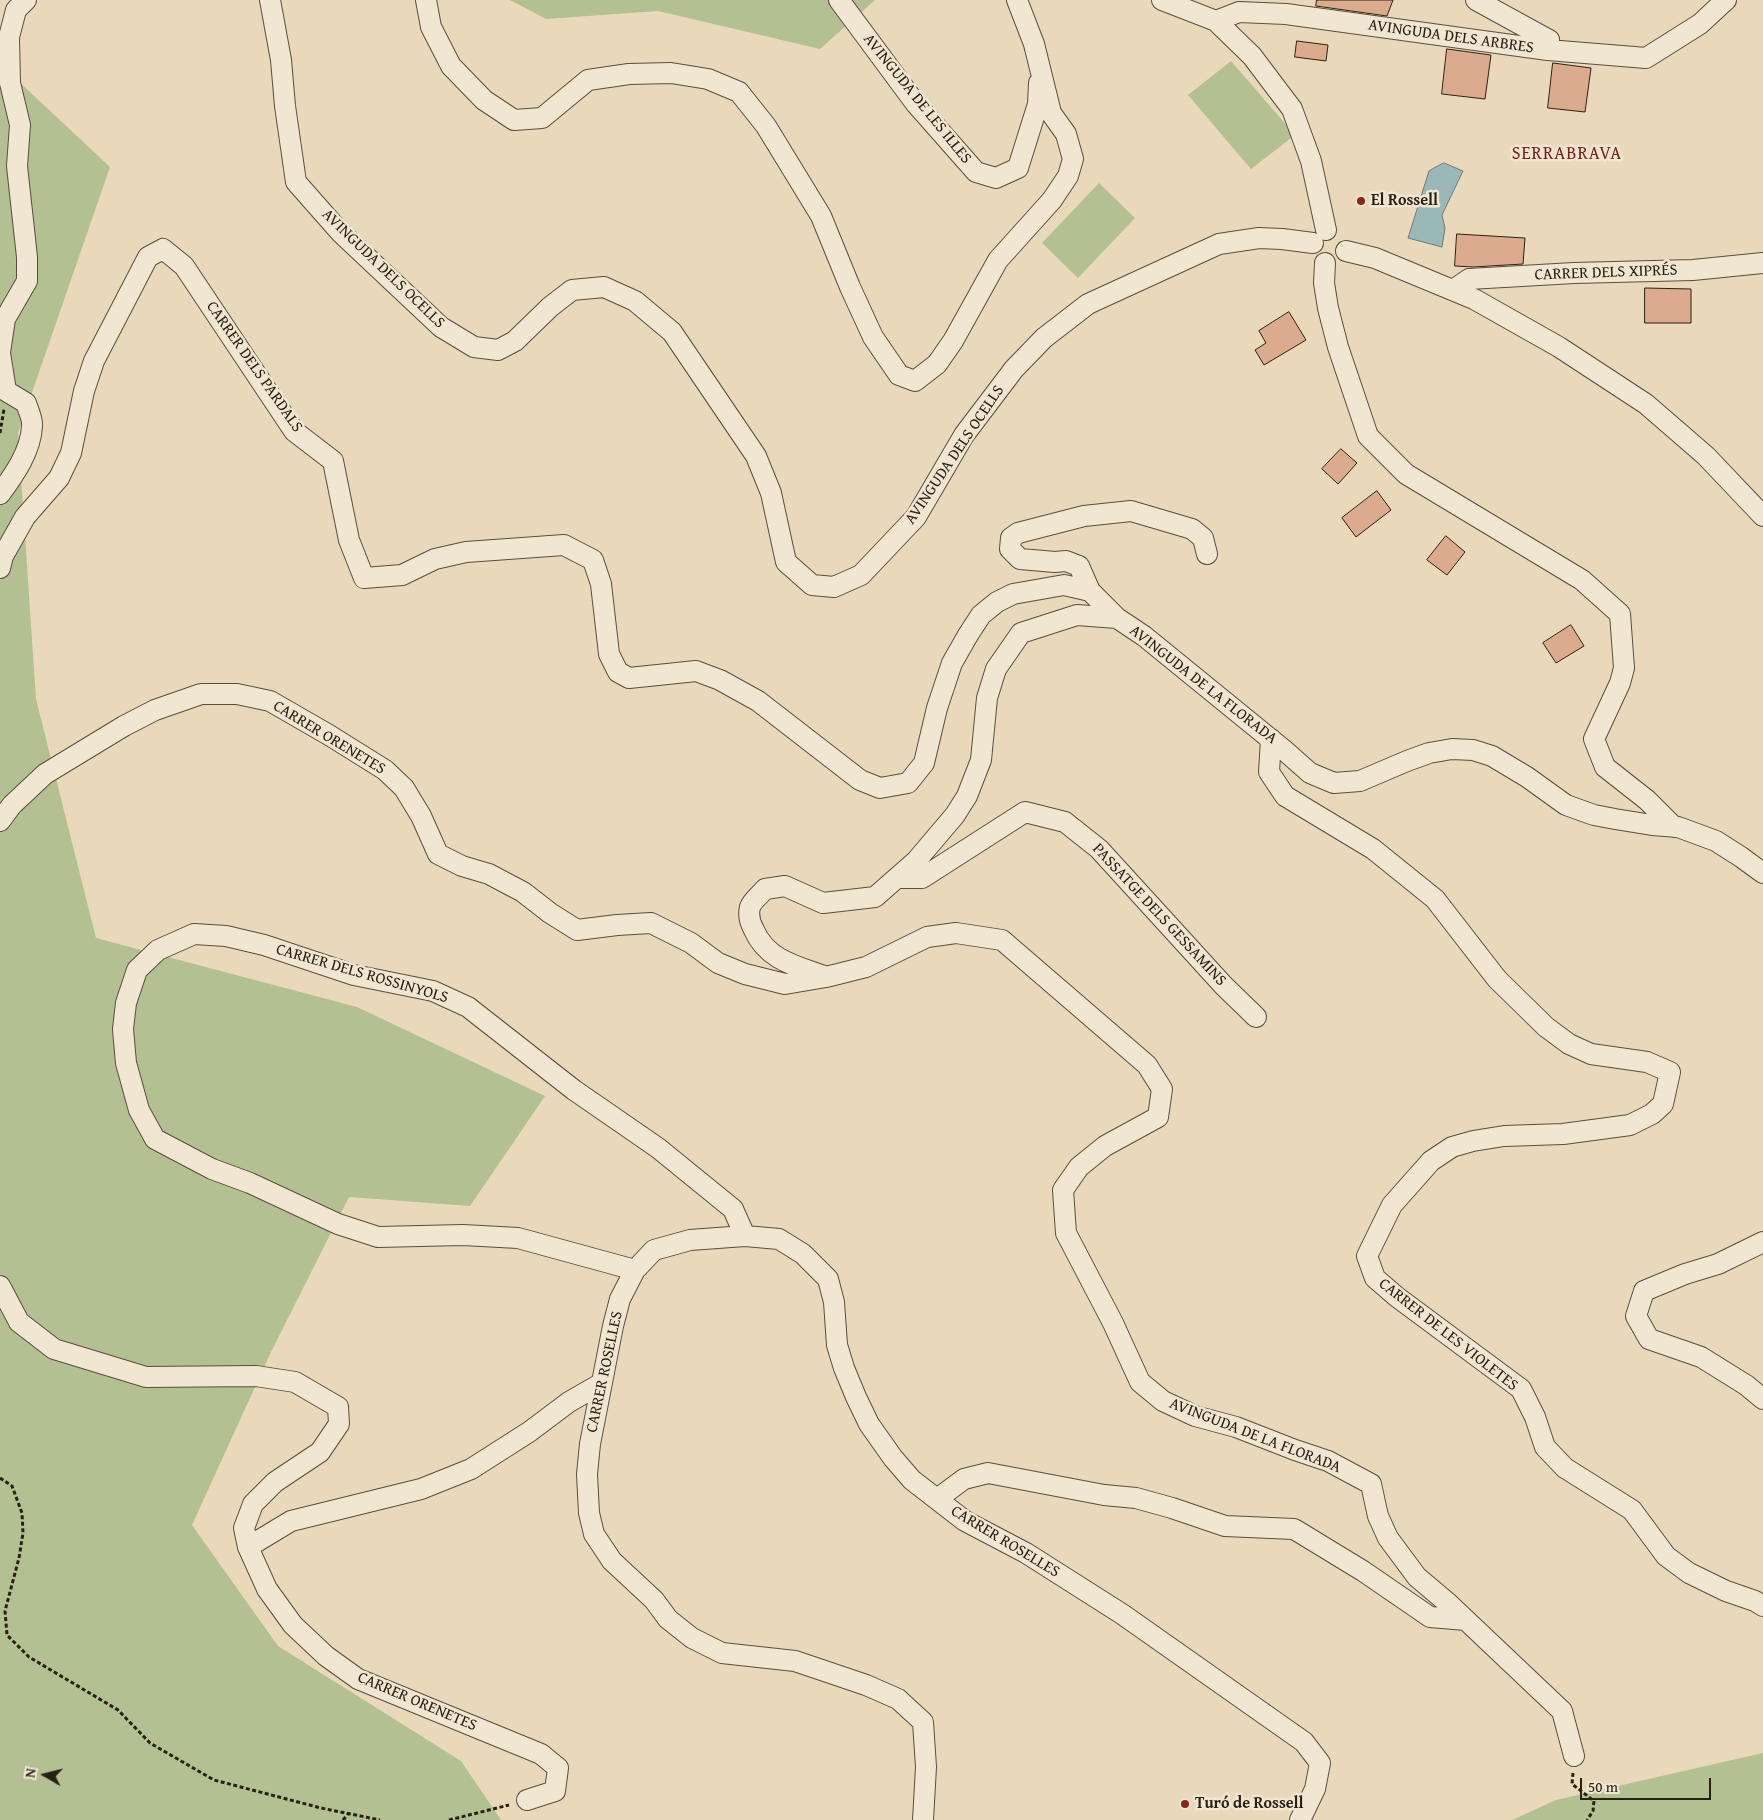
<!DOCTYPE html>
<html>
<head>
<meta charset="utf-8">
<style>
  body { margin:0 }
  #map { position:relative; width:1763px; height:1820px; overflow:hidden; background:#e9d9ba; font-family:"Gentium Book Plus",serif }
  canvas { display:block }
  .north { position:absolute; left:20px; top:1750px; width:50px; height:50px; -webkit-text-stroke:4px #f1e6d2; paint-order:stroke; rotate:278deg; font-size:14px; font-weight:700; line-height:20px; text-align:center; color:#292014 }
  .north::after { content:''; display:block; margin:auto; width:18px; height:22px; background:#292014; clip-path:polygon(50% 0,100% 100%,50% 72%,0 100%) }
  .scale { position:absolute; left:1580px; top:1778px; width:131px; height:22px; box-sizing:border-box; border:2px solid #292014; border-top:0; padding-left:6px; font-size:15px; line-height:18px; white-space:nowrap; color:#292014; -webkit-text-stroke:4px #f1e6d2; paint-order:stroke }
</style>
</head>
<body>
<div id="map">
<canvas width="1763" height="1820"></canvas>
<div class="north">N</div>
<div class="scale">50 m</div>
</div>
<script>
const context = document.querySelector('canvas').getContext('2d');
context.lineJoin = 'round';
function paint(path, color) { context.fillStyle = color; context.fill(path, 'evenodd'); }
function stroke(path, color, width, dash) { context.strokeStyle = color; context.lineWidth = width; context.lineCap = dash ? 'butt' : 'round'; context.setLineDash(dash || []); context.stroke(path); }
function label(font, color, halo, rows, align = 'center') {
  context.font = font + ' "Gentium Book Plus",serif'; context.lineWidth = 5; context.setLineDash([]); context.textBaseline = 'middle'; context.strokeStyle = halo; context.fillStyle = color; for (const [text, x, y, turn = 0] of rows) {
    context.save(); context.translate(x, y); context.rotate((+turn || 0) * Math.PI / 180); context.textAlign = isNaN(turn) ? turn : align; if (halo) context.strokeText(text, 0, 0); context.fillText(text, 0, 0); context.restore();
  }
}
paint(new Path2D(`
  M510 0H875L820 49 658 11 546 19Z
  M1231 61 1295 135 1251 169 1188 95Z
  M0 64 110 167 18 433 36 699 96 938 357 1007 545 1096 470 1206 349 1197 271 1352 192 1525 278 1646 461 1761 501 1820H0Z
  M1099 183 1135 218 1078 278 1042 243Z
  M1763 1753V1820H1512L1556 1800Z`), '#b3c092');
const water = new Path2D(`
  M1444 163 1463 171 1442 215 1445 228 1442 247 1408 238 1429 171Z`);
paint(water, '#9bb8b9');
stroke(water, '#6d7b77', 1);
const building = new Path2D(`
  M1317 0H1393L1387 16 1316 6Z
  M1297 41 1328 45 1326 61 1295 57Z
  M1447 49 1491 55 1485 99 1442 94Z
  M1553 63 1591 68 1585 112 1548 108Z
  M1457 234 1525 238 1523 264 1473 267 1455 266Z
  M1645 288 1691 289V323H1645Z
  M1289 312 1306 340 1264 365 1255 350 1266 343 1259 331Z
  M1341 449 1357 463 1338 484 1322 469Z
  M1377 491 1391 510 1356 537 1342 518Z
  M1446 536 1465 552 1447 575 1427 560Z
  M1571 625 1584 646 1556 663 1543 643Z`);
paint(building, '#dcab8d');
stroke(building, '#292014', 1);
const minor = new Path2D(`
  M270 0 281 60 285 106 296 182 341 233 441 327 474 347 498 350 515 341 550 307 572 290 604 287 635 301 672 332 756 456 771 493 786 562 812 585 834 587 861 575 916 517 964 435 1014 369 1044 338 1088 304 1219 244 1259 238 1282 239 1313 243
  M426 0 431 27 451 66 484 100 514 120 542 118 588 80 629 74 671 73 708 79 739 92 766 126 821 216 850 287 873 337 899 375 915 381 937 364 953 341 998 260 1052 200 1068 176 1073 159 1066 134 1051 113 1034 44 1017 0
  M839 0 916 104 976 172 996 178 1018 168 1038 104 1039 83
  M1162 0 1216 21 1252 56 1292 109 1311 161 1326 230
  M1476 0 1549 40 1548 50
  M1216 21 1239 12 1286 14 1548 50 1646 58 1700 24 1726 0
  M1346 251 1375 258 1474 299 1559 347 1646 404 1706 456 1763 516
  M1325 263 1324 283 1328 308 1338 347 1368 436 1406 474 1582 580 1620 614 1624 668 1620 683 1594 739 1605 767 1647 800 1674 827
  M1453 290 1469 279 1574 273 1693 270 1763 263
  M0 352 5 319 27 281V257L17 166 20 125 10 83 9 37 16 10 26 0
  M0 353 6 391 26 403C28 410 33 419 32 426 31 451 14 475 0 494
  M0 568 3 556 25 517 59 478 71 453 84 391 94 361 148 257 163 249 184 266 294 431 333 461 349 540 364 578 402 575 435 559 466 552 564 545 593 560 601 584 609 654 618 672 629 678 696 671 720 680 758 701 860 780 880 788 908 783 924 763 937 708 952 663 968 635 981 615 997 602 1013 594 1064 585 1090 591 1117 618
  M1090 591 1079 566 1066 561 1055 562 1020 559 1010 549 1011 538 1018 533 1084 516 1131 511 1192 529 1203 538 1207 554
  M1271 739 1269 772 1285 796 1373 849 1435 899 1497 979 1546 1027 1569 1044 1591 1054 1647 1062 1670 1072 1663 1104 1652 1114 1630 1125 1563 1134 1504 1136 1473 1141 1452 1147 1431 1161 1392 1205 1367 1256 1375 1278 1397 1297 1521 1389 1535 1417 1545 1447 1565 1468 1632 1510 1666 1556 1689 1573 1726 1591 1755 1601 1763 1606
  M0 821 12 805 45 774 124 726 155 710 201 694H237L270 701 329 735 385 770 404 788 421 816 438 854 462 866 489 874 523 892 550 913 577 930 617 925 651 923 691 943 718 963 745 974 785 984 826 977 866 967 927 937 956 933 1002 940 1147 1065 1162 1089 1158 1117 1105 1146 1079 1167 1063 1190 1066 1233 1113 1323 1140 1382 1163 1401 1195 1416 1236 1427 1295 1450 1328 1461 1371 1484 1378 1516 1388 1538 1417 1577 1449 1604 1562 1711 1574 1756
  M897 878H922L1025 812 1065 822 1099 849 1224 986 1256 1017
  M824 976C796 966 767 960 754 930 750 923 748 915 750 907 752 901 761 894 765 889L785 886 823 903 875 897 916 861 955 815 967 796 981 760 987 698 996 669 1021 633 1077 615 1117 618 1144 636 1284 750 1310 773 1334 783 1360 781 1407 761 1429 753 1452 749 1473 750 1492 756 1527 777 1566 805 1594 815 1615 819 1652 825 1678 827 1716 841 1741 857 1763 873
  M1763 1242 1718 1264 1685 1274 1644 1291 1636 1316 1649 1339 1701 1357 1746 1385 1763 1399
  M635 1270 518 1238 463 1235 378 1237 338 1224 250 1183 212 1169 155 1139 139 1110 126 1063 123 1029 126 1003 137 970 158 950 194 934 226 936 264 945 354 975 433 991 468 1007 574 1090 658 1148 733 1209 745 1236
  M0 1286 19 1322 54 1349 146 1377 256 1376 295 1382 338 1407 339 1424 320 1452 275 1482 253 1504 244 1528 248 1547 267 1589 293 1625 326 1656 358 1679 519 1745 541 1754 558 1768 555 1791 527 1800
  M937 1499 964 1479 988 1473 1104 1495 1136 1498 1172 1508 1225 1526 1294 1529 1363 1571 1430 1617 1466 1620
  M248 1547 291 1521 421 1489 471 1469 529 1432 569 1402 602 1383
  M923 1820 926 1767 923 1722 898 1699 866 1685 795 1661 722 1653 692 1638 668 1619 654 1600 612 1561 594 1534 589 1513 587 1474 590 1444 613 1326 620 1299 635 1270 654 1250 690 1240 745 1236 779 1239 803 1254 828 1279 834 1302 837 1345 844 1368 856 1397 869 1424 893 1458 912 1480 965 1521 1026 1553 1122 1614 1304 1742 1320 1763 1315 1789 1300 1820`);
stroke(minor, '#594e3e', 22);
stroke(new Path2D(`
  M0 433 4 409
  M0 1478 12 1486 22 1513 23 1533 19 1558 5 1611 7 1635 29 1657 118 1710 150 1743 214 1780 321 1808 380 1820
  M1573 1773 1572 1784 1594 1801 1593 1811 1587 1820
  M343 1820 348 1814
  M449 1820 509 1805`), '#292014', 3, [4, 2.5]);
stroke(minor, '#f1e6d2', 20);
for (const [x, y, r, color] of [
  [1361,201,5,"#8f2418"],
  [1185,1804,5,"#8f2418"]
]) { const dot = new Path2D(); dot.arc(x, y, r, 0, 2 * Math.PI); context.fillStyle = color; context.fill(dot); stroke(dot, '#f1e6d2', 2); }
label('16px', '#292014', '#f1e6d2', [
  ["AVINGUDA DELS ARBRES",1451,37,8],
  ["AVINGUDA DE LES ILLES",917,99,51],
  ["AVINGUDA DELS OCELLS",383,269,44],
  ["CARRER DELS XIPRÉS",1606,273,-2],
  ["CARRER DELS PARDALS",254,367,55],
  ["AVINGUDA DELS OCELLS",955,455,-56],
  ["AVINGUDA DE LA FLORADA",1203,685,38],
  ["CARRER ORENETES",329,738,31],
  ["PASSATGE DELS GESSAMINS",1159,915,47],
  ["CARRER DELS ROSSINYOLS",362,974,16],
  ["CARRER DE LES VIOLETES",1448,1335,38],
  ["CARRER ROSELLES",605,1372,-78],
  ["AVINGUDA DE LA FLORADA",1255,1436,21],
  ["CARRER ROSELLES",1005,1542,31],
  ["CARRER ORENETES",417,1702,23]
]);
label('bold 16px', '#292014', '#f1e6d2', [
  ["El Rossell",1371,201],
  ["Turó de Rossell",1195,1804]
], 'left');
context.letterSpacing = '1px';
label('18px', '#7a1f14', '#f1e6d2', [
  ["SERRABRAVA",1567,154]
]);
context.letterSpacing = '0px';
</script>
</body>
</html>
